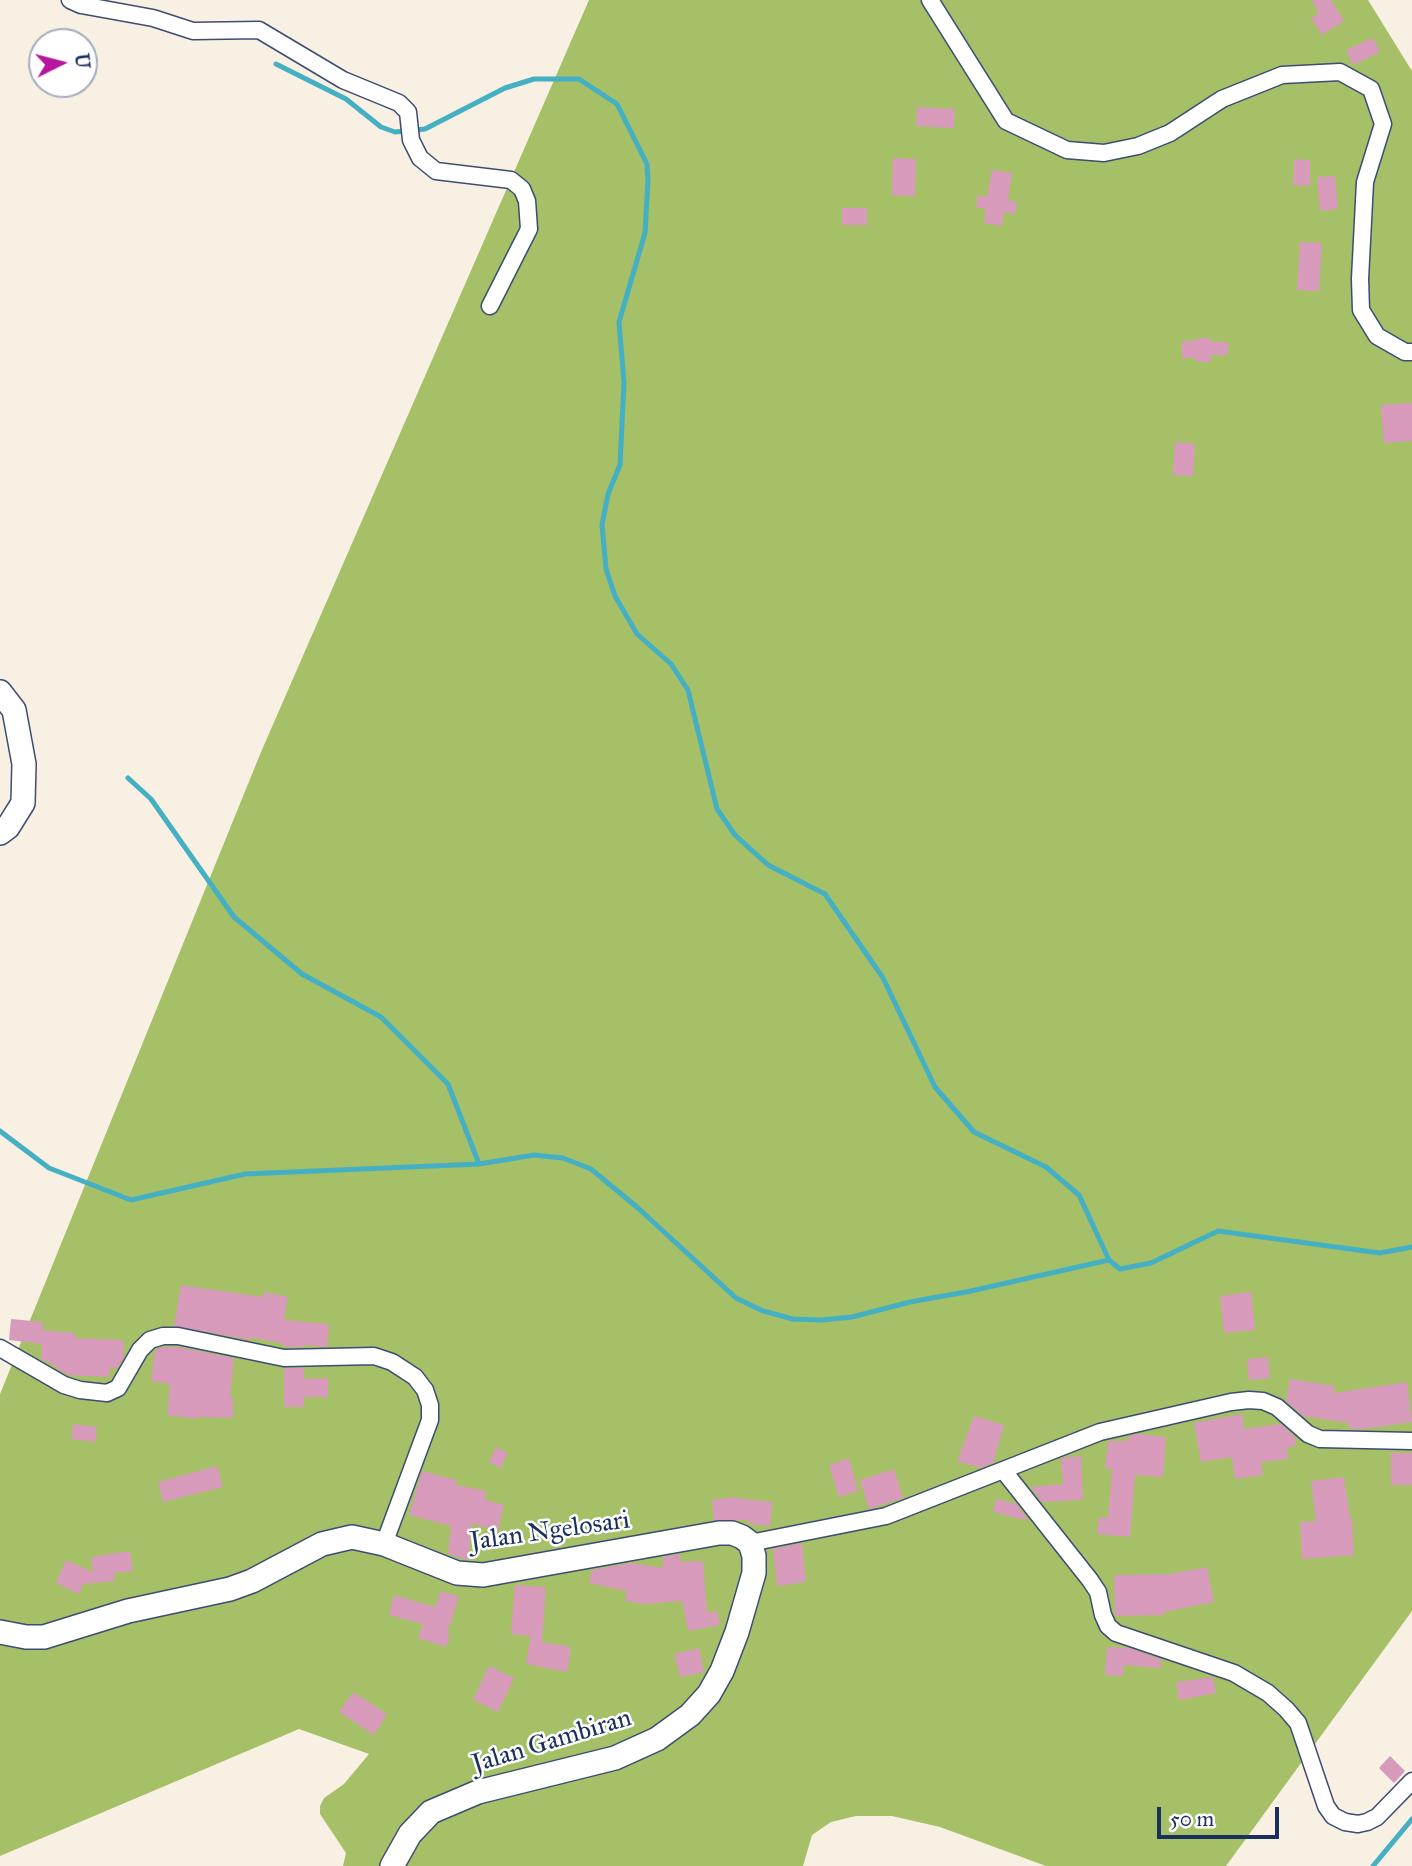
<!DOCTYPE html>
<html>
<head>
<meta charset="utf-8">
<style>
  body { margin:0 }
  #map { position:relative; width:1412px; height:1866px; overflow:hidden; background:#f8f1e3; font-family:"IM FELL Great Primer",serif }
  canvas { display:block }
  .north { position:absolute; left:28px; top:28px; width:70px; height:70px; box-sizing:border-box; background:#fff; border:2px solid #a4acbf; border-radius:50%; rotate:84deg; font-size:19px; font-weight:700; line-height:28px; text-align:center; color:#1b2f5e }
  .north::after { content:''; display:block; margin:auto; width:24px; height:32px; background:#b5179e; clip-path:polygon(50% 0,100% 100%,50% 72%,0 100%) }
  .scale { position:absolute; left:1157px; top:1807px; width:122px; height:32px; box-sizing:border-box; border:4px solid #1b2f5e; border-top:0; padding-left:9px; font-size:21px; line-height:24px; white-space:nowrap; color:#1b2f5e; -webkit-text-stroke:5px #fff; paint-order:stroke }
</style>
</head>
<body>
<div id="map">
<canvas width="1412" height="1866"></canvas>
<div class="north">U</div>
<div class="scale">50 m</div>
</div>
<script>
const context = document.querySelector('canvas').getContext('2d');
context.lineJoin = 'round';
function fill(path, color) { context.fillStyle = color; context.fill(path, 'evenodd'); }
const toPath = rows => new Path2D(rows.map(r => 'M' + r).join(''));
function trace(path, color, width, dash) { context.strokeStyle = color; context.lineWidth = width; context.lineCap = dash ? 'butt' : 'round'; context.setLineDash(dash || []); context.stroke(path); }
function drawText(font, color, halo, rows, align = 'center') {
  context.font = font + ' "IM FELL Great Primer",serif'; context.lineWidth = 5; context.setLineDash([]); context.textBaseline = 'middle'; context.strokeStyle = halo; context.fillStyle = color; for (const [text, x, y, turn = 0] of rows) {
    context.save(); context.translate(x, y); context.rotate((+turn || 0) * Math.PI / 180); context.textAlign = isNaN(turn) ? turn : align; if (halo) context.strokeText(text, 0, 0); context.fillText(text, 0, 0); context.restore();
  }
}
const green = toPath([
  [589,0,1368,0,1412,71,1412,1611,1226,1866,1046,1866,940,1827,892,1816,856,1816,831,1822,812,1835,803,1866,343,1866,346,1853,320,1814,320,1806,324,1798,344,1784,369,1754,299,1729,0,1856,0,1394,261,752]
]);
const stream = toPath([
  [276,64,346,99,381,127,395,132,425,129,505,88,534,79,579,79,617,104,647,164,648,180,645,233,619,322,624,382,620,465,608,494,602,525,606,569,615,596,637,634,671,664,688,690,717,809,735,835,768,865,825,894,883,978,935,1087,974,1132,1046,1167,1079,1195,1109,1260,1120,1269,1151,1263,1218,1231,1380,1253,1412,1247],
  [128,778,151,799,234,917,302,974,381,1017,448,1084,479,1164],
  [0,1131,49,1168,131,1200,245,1174,479,1164,534,1155,563,1158,591,1169,638,1208,736,1298,763,1311,793,1319,822,1320,852,1317,910,1302,971,1291,1109,1260],
  [1373,1866,1412,1819]
]);
const building = toPath([
  [1312,0,1331,0,1344,21,1322,35,1311,18,1319,13],
  [1373,38,1380,52,1353,65,1346,50],
  [917,107,955,109,954,128,916,126],
  [893,158,916,159,915,196,892,195],
  [1294,159,1310,160,1310,186,1293,185],
  [992,170,1012,173,1008,200,1017,202,1015,214,1004,212,1002,226,984,223,986,209,976,207,978,195,987,197],
  [1335,176,1338,209,1320,211,1317,177],
  [842,208,867,208,867,225,842,225],
  [1300,242,1322,243,1319,291,1297,290],
  [1196,338,1211,338,1211,342,1228,342,1228,355,1211,355,1211,362,1196,362,1196,358,1182,358,1182,341,1196,341],
  [1412,403,1412,441,1384,443,1381,405],
  [1175,442,1195,444,1193,476,1173,475],
  [181,1285,263,1297,264,1292,288,1297,284,1320,329,1324,327,1347,304,1345,304,1347,285,1347,283,1344,252,1337,251,1340,174,1326],
  [1251,1292,1255,1330,1224,1333,1220,1296],
  [11,1319,43,1322,42,1330,75,1333,74,1338,123,1340,124,1357,117,1368,109,1369,109,1377,68,1375,56,1368,56,1366,41,1359,42,1344,9,1340],
  [164,1347,177,1347,234,1358,230,1397,233,1397,233,1418,198,1417,197,1419,167,1415,170,1384,151,1381,155,1350],
  [1268,1357,1270,1378,1249,1380,1247,1359],
  [284,1368,304,1368,304,1379,328,1378,328,1397,304,1397,304,1407,284,1407],
  [1290,1379,1335,1386,1334,1393,1407,1382,1412,1422,1364,1429,1349,1429,1349,1423,1303,1416,1286,1401],
  [1242,1414,1244,1429,1281,1424,1295,1437,1296,1446,1287,1447,1288,1459,1261,1462,1263,1475,1235,1479,1232,1457,1201,1462,1194,1423],
  [974,1416,1004,1425,993,1463,980,1468,957,1461],
  [73,1424,97,1427,95,1442,71,1439],
  [1137,1434,1166,1437,1163,1477,1135,1475,1130,1537,1097,1534,1099,1517,1108,1518,1112,1469,1105,1468,1108,1441,1128,1441,1129,1436],
  [496,1447,508,1453,501,1468,489,1462],
  [1391,1453,1412,1453,1412,1485,1391,1485],
  [1081,1456,1083,1500,1042,1502,1031,1487,1063,1484,1061,1458],
  [849,1458,858,1491,839,1497,829,1465],
  [217,1466,223,1487,163,1502,158,1482],
  [894,1469,903,1498,869,1509,860,1480],
  [422,1471,457,1480,456,1485,486,1491,485,1500,504,1505,498,1530,472,1524,468,1560,448,1554,451,1526,409,1515],
  [1344,1477,1350,1518,1352,1518,1354,1555,1302,1559,1300,1522,1316,1521,1311,1481],
  [736,1497,737,1498,772,1502,770,1526,749,1524,749,1520,714,1520,712,1500],
  [996,1499,1017,1504,1028,1521,993,1512],
  [802,1543,806,1582,777,1586,773,1549],
  [130,1551,133,1571,114,1573,115,1581,83,1584,79,1594,56,1583,66,1560,93,1572,91,1557],
  [680,1554,681,1562,703,1561,707,1613,717,1611,720,1625,688,1631,682,1601,644,1604,625,1601,627,1591,589,1583,592,1570,631,1563,663,1568,663,1557],
  [1207,1567,1214,1602,1164,1612,1164,1615,1115,1616,1114,1575,1170,1574],
  [515,1585,546,1587,542,1642,571,1647,567,1672,526,1664,531,1636,511,1634],
  [441,1591,459,1597,447,1633,450,1634,446,1647,418,1638,423,1624,389,1615,394,1595,435,1607],
  [1107,1647,1129,1648,1161,1659,1161,1668,1124,1665,1123,1676,1105,1675],
  [699,1648,704,1672,680,1677,674,1654],
  [489,1666,514,1678,498,1712,473,1700],
  [1213,1677,1216,1693,1179,1700,1176,1682],
  [353,1692,387,1714,374,1735,339,1712],
  [1390,1756,1405,1771,1394,1783,1379,1768]
]);
const street = toPath([
  [70,0,81,5,153,18,193,31,259,30,343,80,399,103,408,112,411,140,420,158,436,171,511,180,522,189,527,201,529,229,490,306],
  [930,0,1006,121,1067,150,1104,153,1138,146,1170,133,1222,99,1282,75,1340,72,1371,89,1383,124,1365,182,1360,279,1361,310,1377,336,1405,352,1412,352],
  [0,1348,64,1385,80,1390,107,1393,118,1388,140,1350,150,1340,163,1336,178,1336,284,1358,374,1356,392,1362,415,1377,425,1390,430,1405,430,1420,384,1544],
  [1003,1470,1090,1580,1098,1592,1103,1615,1108,1626,1116,1633,1234,1673,1268,1693,1286,1709,1298,1723,1326,1806,1333,1816,1345,1822,1358,1824,1367,1822,1377,1817,1412,1781],
  [750,1543,886,1516,1100,1432,1231,1402,1249,1400,1263,1401,1277,1407,1308,1434,1320,1439,1412,1441]
]);
const secondary = toPath([
  [0,692,14,710,24,764,23,803,8,827,0,833],
  [0,1632,26,1637,44,1637,128,1611,230,1589,252,1581,322,1544,352,1537,384,1544,457,1573,483,1575,719,1533,732,1533,742,1537,750,1543,754,1556,754,1573,737,1632,722,1671,709,1694,690,1715,657,1739,615,1758,478,1792,431,1812,410,1834,392,1866]
]);
const streetNames = [
  ["Jalan Ngelosari",550,1532,-8],
  ["Jalan Gambiran",552,1742,-17]
];
fill(green, '#a5c066');
trace(stream, '#45afc4', 5);
fill(building, '#d79aba');
trace(street, '#3c4c72', 19);
trace(secondary, '#3c4c72', 26);
trace(street, '#fff', 16);
trace(secondary, '#fff', 23);
drawText('26px', '#1b2f5e', '#fff', streetNames);
</script>
</body>
</html>
